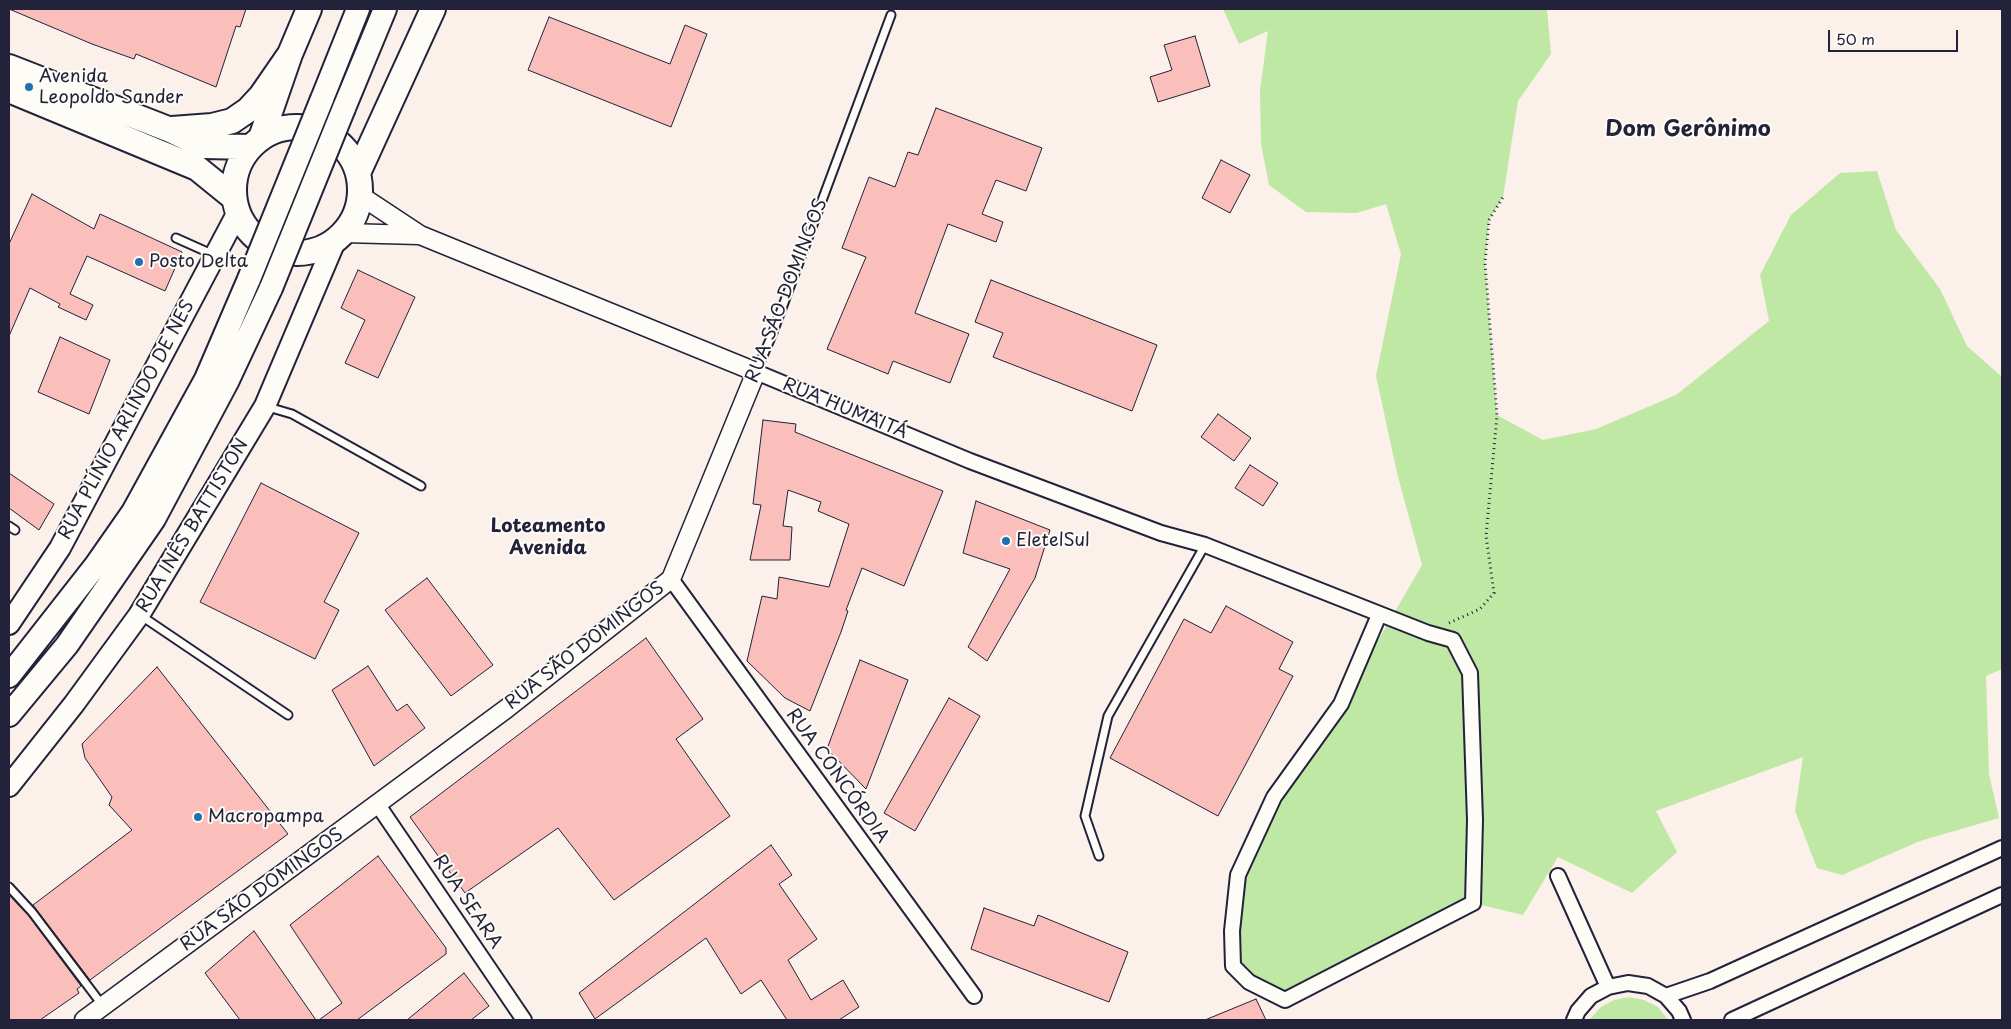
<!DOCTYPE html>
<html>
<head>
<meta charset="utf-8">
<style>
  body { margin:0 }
  #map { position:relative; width:2011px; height:1029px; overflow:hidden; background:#fcf0eb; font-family:"Playpen Sans",sans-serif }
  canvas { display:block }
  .frame { position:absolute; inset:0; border:10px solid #22223b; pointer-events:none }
  .scale { position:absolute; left:1828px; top:30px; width:130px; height:22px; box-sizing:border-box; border:2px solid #22223b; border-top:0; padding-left:6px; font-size:15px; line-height:18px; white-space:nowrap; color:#22223b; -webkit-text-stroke:4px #fdfcf7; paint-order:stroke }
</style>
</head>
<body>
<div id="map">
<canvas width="2011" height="1029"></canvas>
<div class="frame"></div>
<div class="scale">50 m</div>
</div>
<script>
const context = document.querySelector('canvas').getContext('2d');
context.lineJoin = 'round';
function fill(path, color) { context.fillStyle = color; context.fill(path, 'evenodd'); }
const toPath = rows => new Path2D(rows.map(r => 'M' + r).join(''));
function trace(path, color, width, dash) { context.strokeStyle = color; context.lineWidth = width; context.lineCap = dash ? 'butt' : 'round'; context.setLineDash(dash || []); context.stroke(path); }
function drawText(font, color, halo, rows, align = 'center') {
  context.font = font + ' "Playpen Sans",sans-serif'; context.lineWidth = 4; context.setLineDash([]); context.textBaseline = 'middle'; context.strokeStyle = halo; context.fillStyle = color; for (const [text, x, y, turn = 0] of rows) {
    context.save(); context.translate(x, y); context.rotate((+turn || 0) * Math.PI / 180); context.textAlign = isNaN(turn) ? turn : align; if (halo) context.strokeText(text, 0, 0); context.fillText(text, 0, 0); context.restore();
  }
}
const green = toPath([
  [1223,9,1547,9,1551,54,1518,101,1503,197,1489,220,1485,263,1497,415,1543,440,1596,429,1676,395,1769,321,1760,275,1791,215,1840,173,1877,171,1896,230,1940,289,1967,346,2002,377,2002,669,1986,676,1989,774,1999,818,1920,841,1842,875,1817,868,1795,811,1803,757,1656,811,1677,852,1632,893,1558,857,1523,915,1473,903,1285,1000,1233,966,1238,875,1274,797,1341,704,1422,565,1398,477,1376,376,1401,254,1386,204,1357,213,1306,212,1269,185,1261,144,1260,90,1268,31,1239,44],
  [1629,997,1644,1000,1658,1007,1668,1020,1589,1020,1601,1007,1614,1000]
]);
const building = toPath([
  [9,9,246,9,240,27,236,26,216,87,136,54,134,59,92,44,9,9],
  [549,17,670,64,685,25,707,34,671,127,528,70,549,17],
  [1195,36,1210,86,1158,102,1150,77,1172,70,1164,45,1195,36],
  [936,108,1042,148,1026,191,996,180,982,214,1003,222,996,242,948,224,915,313,969,334,950,383,893,361,888,374,827,349,866,257,842,248,869,177,895,187,908,152,918,155,936,108],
  [1221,160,1250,175,1230,213,1202,198,1221,160],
  [32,194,94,229,100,214,182,252,165,291,87,256,70,294,93,305,86,320,58,307,60,304,30,288,9,336,9,244,32,194],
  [358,270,415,297,378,378,345,363,365,320,341,308,358,270],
  [991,280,1157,345,1132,411,993,357,1003,333,975,322,991,280],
  [60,337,110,360,89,414,38,392,60,337],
  [1218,414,1251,438,1234,461,1201,437,1218,414],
  [763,420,796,424,795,432,943,491,904,586,862,568,846,610,848,611,841,632,810,711,785,698,747,661,762,596,777,599,779,577,829,587,849,524,818,511,821,502,788,490,783,526,792,527,790,560,750,560,761,505,753,504,763,420],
  [1250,465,1278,483,1263,506,1235,488,1250,465],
  [9,473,54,504,39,530,9,508,9,473],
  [261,483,359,533,324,602,339,610,315,659,200,602,261,483],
  [976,501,1050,530,1035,578,987,661,968,647,1010,569,963,553,976,501],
  [427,578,493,665,451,696,385,610,427,578],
  [1226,606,1293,642,1279,669,1293,676,1218,816,1110,758,1184,619,1211,633,1226,606],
  [646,638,703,719,676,739,730,816,614,900,558,828,465,893,410,817,646,638],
  [860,660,908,680,866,789,827,749,860,660],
  [368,666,397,711,407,704,425,728,374,766,332,690,368,666],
  [157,667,288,834,90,980,33,905,132,830,109,805,112,797,85,758,82,744,157,667],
  [949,698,980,716,915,831,884,813,949,698],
  [771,845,792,875,779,884,817,939,788,960,811,1000,843,980,859,1007,839,1020,787,1020,761,980,741,994,706,938,595,1019,579,993,771,845],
  [378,856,446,948,446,954,357,1020,319,1020,342,1003,290,925,378,856],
  [9,895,28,915,81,986,77,989,79,993,40,1020,9,1020,9,895],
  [984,908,1034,926,1038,915,1128,952,1109,1002,971,949,984,908],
  [254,931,316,1020,240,1020,205,973,254,931],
  [464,973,489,1006,471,1020,407,1020,464,973],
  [1256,999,1266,1020,1205,1020,1256,999]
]);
const path = toPath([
  [1449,623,1480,609,1494,593,1486,536,1497,415,1485,263,1489,220,1503,197]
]);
const service = toPath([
  [176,238,214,255],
  [756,372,772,335,891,15],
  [268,407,292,414,421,486],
  [9,526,15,530],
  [140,615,288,715],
  [1099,856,1085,816,1108,716,1205,545],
  [9,887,32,912,103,1006]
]);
const minor = toPath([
  [756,372,970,461,1161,533,1205,545,1428,633,1453,640,1470,673,1475,820,1473,903,1285,1000,1249,982,1233,966,1232,931,1238,875,1274,797,1341,704,1379,615],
  [671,579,974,996],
  [378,805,524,1020],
  [1558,876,1608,987],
  [1666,996,1710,981,2002,848],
  [1574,1020,1578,1011,1591,996,1608,987,1628,983,1648,986,1666,996,1679,1011,1683,1020],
  [1732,1020,2002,895]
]);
const tertiary = toPath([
  [344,233,419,235],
  [84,1020,506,709,671,579,756,372,420,235,361,196]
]);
const secondary = toPath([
  [9,624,60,548,238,212],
  [9,786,74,704,139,615,265,406,335,241]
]);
const primary = toPath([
  [322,99,358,9],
  [344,108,385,9],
  [9,676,96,565,133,512,206,379,249,279],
  [9,715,67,645,154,519,227,382,271,288]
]);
const trunk = toPath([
  [9,67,168,129,204,146,251,147],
  [9,90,197,168,234,198],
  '234 190a63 63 0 1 1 126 0a63 63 0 1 1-126 0Z',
  [172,129,212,126,232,121,248,110,261,96,290,54],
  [261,138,290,54,309,9],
  [358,173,433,9]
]);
const primaryBridge = toPath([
  [249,279,322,99],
  [271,288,344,108]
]);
const markers = [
  [29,87,5,"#1f6fb2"],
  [139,262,5,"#1f6fb2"],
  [1006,541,5,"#1f6fb2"],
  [198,817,5,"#1f6fb2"]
];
const poiNames = [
  ["Avenida",39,77],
  ["Leopoldo Sander",39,98],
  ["Posto Delta",149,262],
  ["EletelSul",1016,541],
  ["Macropampa",208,817]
];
const streetNames = [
  ["RUA SÃO DOMINGOS",787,291,-69],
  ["RUA HUMAITÁ",845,409,22],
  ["RUA PLÍNIO ARLINDO DE NES",127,420,-62],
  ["RUA INÊS BATTISTON",193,526,-59],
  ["RUA SÃO DOMINGOS",585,646,-38],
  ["RUA CONCÓRDIA",837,776,54],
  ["RUA SÃO DOMINGOS",262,890,-36],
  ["RUA SEARA",467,902,56]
];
const neighbourhoodNames = [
  ["Loteamento",548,527],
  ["Avenida",548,549]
];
const districtNames = [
  ["Dom Gerônimo",1688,130]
];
fill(green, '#bfe8a4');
fill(building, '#fabebb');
trace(building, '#22223b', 1);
trace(service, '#22223b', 11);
trace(minor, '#22223b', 18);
trace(tertiary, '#22223b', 21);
trace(secondary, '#22223b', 24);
trace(primary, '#22223b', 26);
trace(trunk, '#22223b', 28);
trace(path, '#22223b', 3, [1, 4]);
trace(service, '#fdfcf7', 7);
trace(minor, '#fdfcf7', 14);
trace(tertiary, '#fdfcf7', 18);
trace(secondary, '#fdfcf7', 20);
trace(primary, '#fdfcf7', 22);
trace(trunk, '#fdfcf7', 24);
trace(primaryBridge, '#22223b', 26, []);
trace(primaryBridge, '#fdfcf7', 22);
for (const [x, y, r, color] of markers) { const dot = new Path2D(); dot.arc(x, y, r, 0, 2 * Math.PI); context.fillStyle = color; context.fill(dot); trace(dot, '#fdfcf7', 2); }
drawText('18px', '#22223b', '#fdfcf7', poiNames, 'left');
drawText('18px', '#22223b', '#fdfcf7', streetNames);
drawText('bold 19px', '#22223b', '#fdfcf7', neighbourhoodNames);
drawText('bold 22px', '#22223b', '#fdfcf7', districtNames);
</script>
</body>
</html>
